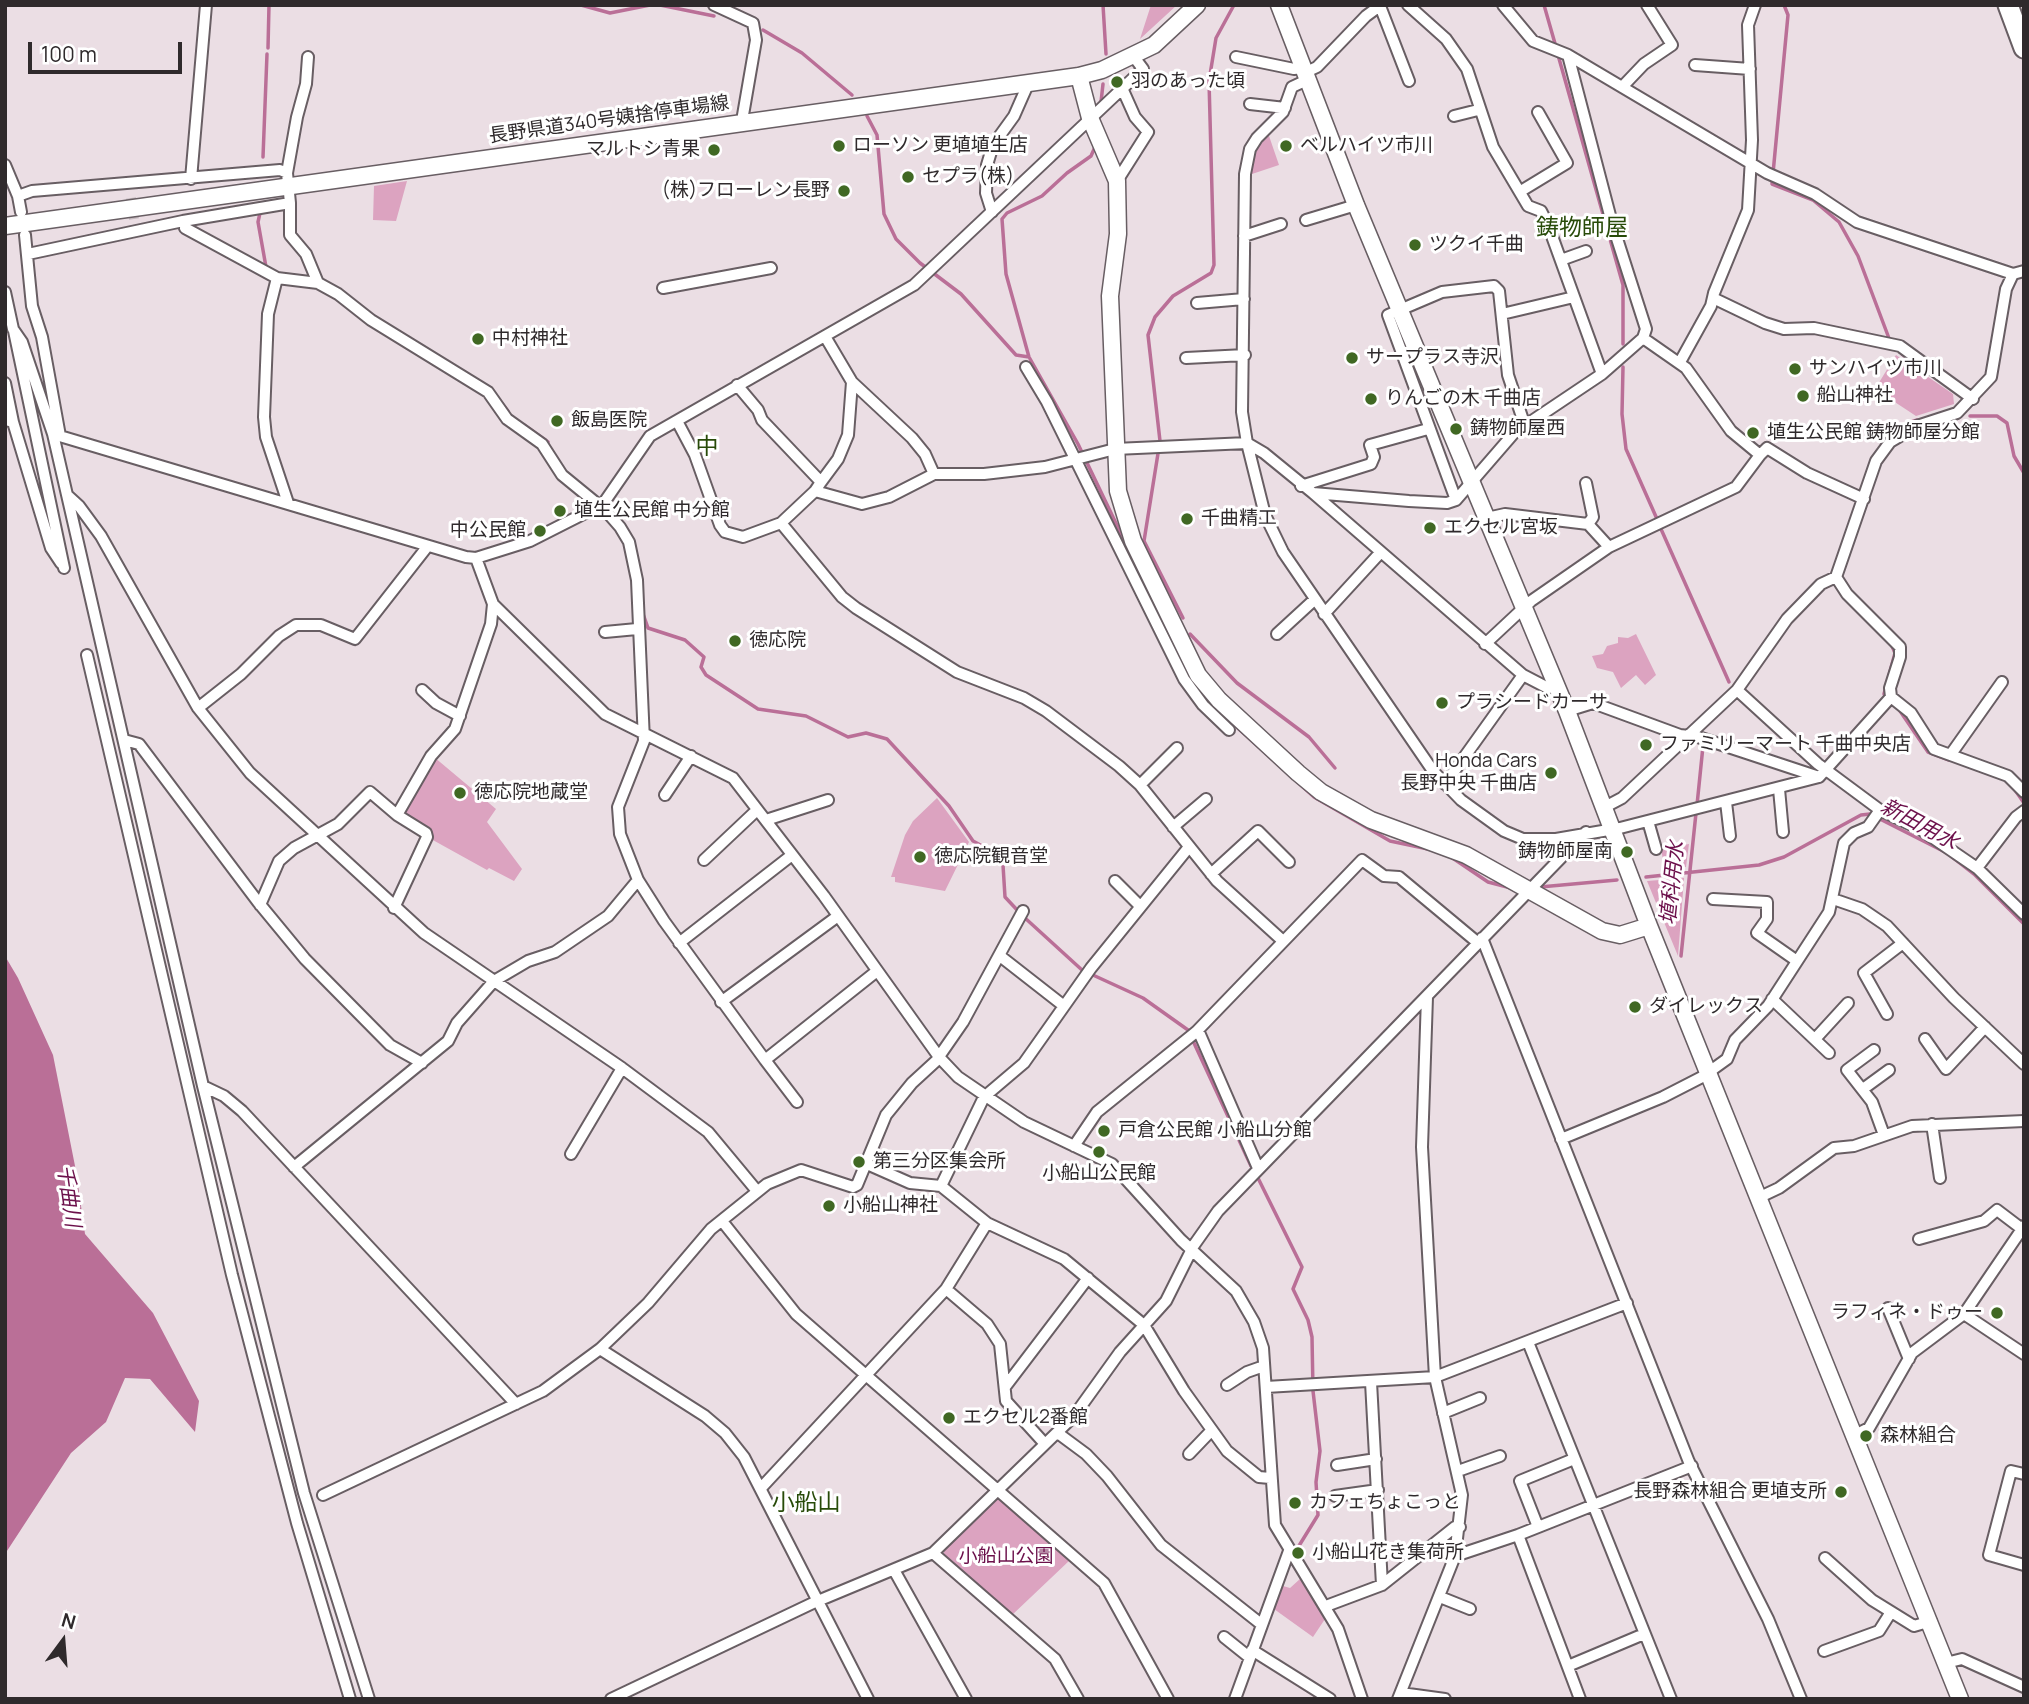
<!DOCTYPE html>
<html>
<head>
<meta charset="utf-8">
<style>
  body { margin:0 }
  #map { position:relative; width:2029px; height:1704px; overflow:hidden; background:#ebdee4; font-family:Manrope,sans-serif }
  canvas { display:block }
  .frame { position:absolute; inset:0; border:7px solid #2f2a2c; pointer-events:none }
  .north { position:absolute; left:28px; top:1606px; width:70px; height:70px; -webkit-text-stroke:5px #fff; paint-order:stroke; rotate:16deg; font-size:19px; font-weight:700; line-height:28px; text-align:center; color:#2f2a2c }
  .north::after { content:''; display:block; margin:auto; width:24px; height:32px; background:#2f2a2c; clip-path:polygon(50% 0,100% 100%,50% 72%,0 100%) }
  .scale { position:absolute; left:28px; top:42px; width:154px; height:32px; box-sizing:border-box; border:4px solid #2f2a2c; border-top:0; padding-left:9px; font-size:21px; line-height:24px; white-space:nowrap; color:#2f2a2c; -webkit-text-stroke:5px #fff; paint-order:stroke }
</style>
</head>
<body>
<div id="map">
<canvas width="2029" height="1704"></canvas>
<div class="frame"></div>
<div class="north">N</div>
<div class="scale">100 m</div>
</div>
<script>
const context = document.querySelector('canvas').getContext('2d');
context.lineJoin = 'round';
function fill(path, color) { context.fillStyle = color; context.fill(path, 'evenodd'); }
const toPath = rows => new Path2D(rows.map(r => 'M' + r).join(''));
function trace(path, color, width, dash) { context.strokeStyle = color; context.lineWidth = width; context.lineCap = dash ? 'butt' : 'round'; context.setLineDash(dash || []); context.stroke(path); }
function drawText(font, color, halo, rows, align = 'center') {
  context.font = font + ' Manrope,"Noto Sans JP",sans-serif'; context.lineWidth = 6; context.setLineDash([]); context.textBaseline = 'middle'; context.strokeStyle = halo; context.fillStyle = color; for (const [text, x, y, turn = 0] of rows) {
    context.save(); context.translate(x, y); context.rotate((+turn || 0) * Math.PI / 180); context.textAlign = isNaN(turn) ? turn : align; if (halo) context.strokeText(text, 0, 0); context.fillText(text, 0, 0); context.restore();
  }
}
const green = toPath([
  [1151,5,1177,5,1140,39],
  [1268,133,1279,165,1249,175,1254,152],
  [407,181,396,221,373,220,374,186],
  [1896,355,1953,394,1954,404,1916,416,1875,389],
  [1636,634,1656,675,1645,685,1636,675,1621,688,1613,672,1597,668,1592,656,1603,654,1607,646,1618,643,1618,637,1628,638],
  [434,757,496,809,487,822,522,869,514,881,489,868,487,870,431,839,405,816,404,812],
  [937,798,969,842,945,891,895,882,895,877,891,877,905,835,913,821],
  [1689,844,1686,867,1665,870,1661,849],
  [1684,878,1684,879,1678,956,1647,881],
  [995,1499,1000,1499,1070,1560,1011,1616,944,1555,944,1549],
  [1300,1579,1325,1619,1313,1637,1274,1609,1283,1586,1290,1588]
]);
const water = toPath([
  [5,956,18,978,53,1055,76,1171,85,1234,153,1313,199,1401,195,1432,150,1379,125,1378,106,1422,71,1453,5,1554]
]);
const stream = toPath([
  [581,5,610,13,650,5],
  [660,5,714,16],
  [1103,5,1106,54],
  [1544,5,1556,47],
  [1784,5,1788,15,1772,184,1813,200,1839,222,1858,256,1890,341],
  [763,30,802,53,852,95],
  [268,48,269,5],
  [1558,55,1623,285,1623,344],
  [1101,102,1103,84],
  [867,116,877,135,884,214,896,239,920,263,961,294,1016,355,1029,357],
  [1095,147,1091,156,1067,173,1042,196,1007,213,1002,219,1006,274,1029,357,1078,444,1191,680,1208,701,1314,797,1390,841,1428,849],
  [263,157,267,54],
  [260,213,258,222,266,267],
  [1902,354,1927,372],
  [1623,367,1622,414,1626,449,1657,519],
  [489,387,508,411],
  [1970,416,1997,416,2007,423,2014,456,2024,473],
  [1906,424,1917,420],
  [524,425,548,442],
  [1661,529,1729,682],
  [642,611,648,628,685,640,704,657,701,667,706,675,758,709,806,716,848,737,866,733,887,739,949,806,973,841,997,854,1003,865,1005,897,1019,912],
  [1183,618,1144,541,1160,441,1148,335,1155,317,1173,296,1211,273,1214,265,1209,81,1216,38,1234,5],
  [1190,634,1237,683,1309,737,1335,768],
  [1888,698,1884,694,1895,653,1892,646],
  [1900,711,1928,752,1949,760],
  [2015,790,2024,803],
  [1697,805,1703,746],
  [1951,856,1974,874,2024,924],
  [1451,857,1488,882,1511,888],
  [1646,877,1759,865,1784,857,1861,815,1870,814,1945,852],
  [1540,887,1617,880],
  [1025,918,1082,970,1143,998,1188,1030,1251,1166],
  [1681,956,1696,813],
  [1257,1176,1302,1267,1293,1289,1308,1320,1312,1337,1313,1391,1320,1451,1316,1482,1318,1515,1297,1549]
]);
const streetTunnel = toPath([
  [131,198,134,219]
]);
const street = toPath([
  [714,5,753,23,756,40,743,115,744,122],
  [1408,5,1446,39,1467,69,1493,147,1528,206,1541,211,1548,225,1602,374],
  [1503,5,1533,41,1568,55,1767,173,1815,194,1857,222,2013,274,2024,271],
  [1380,6,1409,81],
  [1236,57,1294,69,1302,68],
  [1695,65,1750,69],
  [1304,73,1317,67,1366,16,1381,5],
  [1307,80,1292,87,1283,112,1257,138,1250,149,1245,174,1242,412,1247,443,1265,515,1283,552,1433,771,1461,800,1504,831,1523,839,1556,839,1620,828,1819,777,1891,697],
  [1623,86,1644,64,1672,45,1647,5],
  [1250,104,1285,108],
  [1454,116,1478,110],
  [5,165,18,196,21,212],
  [287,173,297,117,306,84,308,57],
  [191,179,206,5],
  [1117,181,1148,132,1135,117,1122,88],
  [1521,191,1567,163,1538,112],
  [18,196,32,191,280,170,287,173,290,203,183,221,28,254],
  [290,203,290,235,306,254,318,283],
  [992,212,986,193,987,165,993,145,1014,116,1029,82],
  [1306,220,1356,205],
  [185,228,277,278,318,283,338,294,371,320,488,392,507,419,542,444,562,475,606,511,620,527,629,542,637,580,644,741,618,807,620,834,638,880,664,921,765,1060,877,971],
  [25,235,32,306,42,337,60,436],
  [1244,236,1281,224],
  [1561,260,1586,251],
  [277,278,268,314,264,417,266,437,288,503],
  [663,288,771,268],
  [5,292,13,329,22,342,53,434,203,1086,304,1493,369,1699],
  [1713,298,1765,323,1784,329,1814,328,1900,346,1973,399],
  [1197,303,1244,299],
  [1502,314,1574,297],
  [14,331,64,568],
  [826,338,852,382,912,438,925,454,934,474],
  [1643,338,1686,368,1731,431,1760,455,1767,448,1807,473,1864,499],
  [1186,358,1245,355],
  [1680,362,1711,306,1714,293,1748,210,1752,140,1748,25,1755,5],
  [1026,367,1047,402,1184,679,1203,705,1229,730],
  [5,383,13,422],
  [737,385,758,410,762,420,821,482,815,491],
  [5,420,13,422,51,548,61,563],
  [677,421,695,455,720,525,725,532,743,537,781,523,815,491,862,504,889,497,934,474,984,474,1045,467,1115,449,1247,443,1264,453,1313,493,1523,675,1548,688,1557,686],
  [53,434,466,557,476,558,530,541,603,504,650,436,914,285,1143,69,1134,57],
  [821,482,838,459,848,435,852,382],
  [1586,483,1593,517,1588,524],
  [1301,486,1371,464,1374,457,1370,445,1428,429],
  [1313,493,1409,501,1447,503,1456,500,1514,433,1602,374,1643,338,1646,329,1612,223,1568,55],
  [67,495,79,506,101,536,198,708,250,773,424,933,622,1068,571,1154],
  [1456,500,1388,315,1442,292,1494,286,1499,291,1508,375,1525,426],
  [1487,518,1505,514,1588,524,1609,547,1736,487,1760,455],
  [781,523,842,597,856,608,957,672,1024,698,1046,711,1119,766,1140,785,1217,881,1283,941],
  [476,558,493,604,605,714,733,778,824,896,939,1057,958,1077,1024,1122,1112,1164,1181,1240,1236,1291,1254,1322,1263,1348,1275,1525,1338,1629,1362,1699],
  [1836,577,1847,594,1900,647,1900,657,1890,688,1891,697,1911,713,1934,749,2008,776,2024,792],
  [1324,614,1380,553],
  [605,632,637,629],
  [1277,634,1314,600],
  [1485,644,1531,601,1609,547],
  [87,655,232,1275,297,1523,350,1699],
  [422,690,436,703,460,716],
  [198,708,241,674,279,636,296,625,321,625,355,639,427,547],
  [1567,711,1593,703,1680,735,1698,737,1819,777],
  [124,740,139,744,258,902,305,959,390,1045,422,1063],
  [1951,754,2002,682],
  [1445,784,1523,675],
  [1140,785,1177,748],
  [1779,789,1783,832],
  [665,795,691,756],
  [1726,802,1730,836],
  [1603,808,1622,798,1737,690,1787,619,1821,584,1836,577,1876,461,1890,442,1917,426,1957,413,1991,377,2006,289,2013,274],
  [1880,810,1920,829,1977,868,2016,817,2024,811],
  [766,820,828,800],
  [1648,821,1656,849],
  [1173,827,1206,799],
  [704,860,757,810],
  [1977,868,2024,914],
  [1211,874,1258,831,1289,862],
  [1115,881,1140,906],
  [1713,899,1767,902,1767,919,1757,933,1797,961],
  [1833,899,1862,909,1887,926,1954,998,2024,1064],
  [260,905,279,861,294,848,338,824,370,792,397,815],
  [394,908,427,837,426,833,397,815,431,756,455,729,491,624,493,604],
  [1482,938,1689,1462,1768,1619,1801,1699],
  [679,943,792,855],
  [1000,956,1064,1006],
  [1772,999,1829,1053],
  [721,1002,838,916],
  [1887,1014,1864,973,1903,943],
  [1198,1030,1258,1168],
  [1815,1039,1848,1003],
  [1925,1039,1946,1069,1985,1027],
  [1874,1050,1847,1070,1872,1102,1884,1135],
  [765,1060,797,1102],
  [622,1068,708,1132,757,1191],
  [203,1086,224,1096,242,1111,516,1404],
  [1863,1089,1889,1070],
  [1932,1124,1940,1178],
  [1561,1139,1663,1097,1702,1077,1727,1059,1735,1040,1768,1006,1829,912,1844,843,1854,833,1868,827,1880,810,1818,764,1737,690],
  [1074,1146,1097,1112,1196,1032,1362,860,1384,876,1399,877,1477,942],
  [867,1164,910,1183,941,1186,987,1223,1064,1259,1144,1325,1184,1391,1227,1451,1259,1477,1270,1478],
  [294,1167,448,1041,457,1023,494,981,528,961,555,952,608,916,638,880],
  [941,1186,984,1097,1024,1063,1091,968,1189,847],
  [1760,1197,1779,1188,1834,1148,1854,1146,1912,1126,2024,1121],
  [722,1221,796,1314,1104,1583,1168,1699],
  [1919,1239,1984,1221,1997,1210,2022,1229],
  [946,1289,987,1324,1000,1344,1006,1401,1045,1444],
  [1888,1308,1909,1359],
  [1964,1314,2024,1354],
  [1528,1342,1671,1699],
  [600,1349,705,1416,725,1433,744,1457,868,1699],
  [1371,1382,1382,1585],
  [1227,1385,1247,1372,1264,1366],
  [1005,1387,1088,1278],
  [1266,1387,1435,1377,1627,1303],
  [1443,1413,1480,1398],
  [1059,1434,1086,1454,1107,1476,1161,1545,1261,1624],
  [1855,1435,1869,1428,1912,1353,1964,1314,2024,1226],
  [1189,1454,1212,1430],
  [1337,1465,1376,1459],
  [1458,1471,1500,1456],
  [2024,1474,2011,1471,1989,1555,2024,1565],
  [761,1488,946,1289,987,1223],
  [323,1495,543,1391,600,1349,648,1303,711,1229,767,1184,801,1170,853,1187,857,1185,886,1115,912,1083,936,1061,963,1022,1023,911],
  [1335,1496,1378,1490],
  [1538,1527,1520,1481,1574,1459],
  [1518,1535,1580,1699],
  [933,1553,1055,1659,1078,1699],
  [1455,1556,1518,1535,1692,1466],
  [1825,1558,1872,1600,1914,1626,1931,1621],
  [894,1570,966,1699],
  [1440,1597,1470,1609],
  [1326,1606,1382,1585,1455,1527,1460,1527],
  [1224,1637,1249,1657],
  [1252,1650,1330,1699],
  [1824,1651,1879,1631,1891,1612],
  [1946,1663,1962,1659,2024,1687],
  [1568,1666,1644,1634],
  [1401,1693,1445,1699],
  [611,1699,813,1603,933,1553,1074,1416,1120,1352,1166,1301,1194,1245,1218,1211,1586,832],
  [1235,1699,1289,1551],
  [1398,1699,1455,1556,1462,1495,1435,1377,1422,1147,1427,997]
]);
const secondary = toPath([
  [1279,5,1356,205,1567,711,1649,926,1960,1699],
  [1079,76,1090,118,1117,181,1118,234,1110,296,1118,491,1133,541,1198,675,1219,700,1298,773,1321,792,1371,820,1466,855,1602,931,1620,935,1649,926],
  [5,226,1079,76,1102,70,1154,45,1197,5]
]);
const highway = toPath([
  [2008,5,2024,48]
]);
const markers = [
  [1117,82,7,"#406823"],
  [839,146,7,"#406823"],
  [1286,146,7,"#406823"],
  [714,150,7,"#406823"],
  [908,177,7,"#406823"],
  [844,191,7,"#406823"],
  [1415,245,7,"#406823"],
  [478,339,7,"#406823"],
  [1352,358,7,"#406823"],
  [1795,369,7,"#406823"],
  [1803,396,7,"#406823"],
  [1371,399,7,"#406823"],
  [557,421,7,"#406823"],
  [1456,429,7,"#406823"],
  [1753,433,7,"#406823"],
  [560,511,7,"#406823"],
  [1187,519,7,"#406823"],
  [1430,528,7,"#406823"],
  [540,531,7,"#406823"],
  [735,641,7,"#406823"],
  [1442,703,7,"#406823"],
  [1646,745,7,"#406823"],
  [1551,773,7,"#406823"],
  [460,793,7,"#406823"],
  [1627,852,7,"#406823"],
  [920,857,7,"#406823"],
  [1635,1007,7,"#406823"],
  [1104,1131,7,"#406823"],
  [1099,1152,7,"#406823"],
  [859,1162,7,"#406823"],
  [829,1206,7,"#406823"],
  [1997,1313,7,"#406823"],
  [949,1418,7,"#406823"],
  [1866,1436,7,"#406823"],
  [1841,1492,7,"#406823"],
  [1295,1503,7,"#406823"],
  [1298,1553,7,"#406823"]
];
const poiNames = [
  ["羽のあった頃",1131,82],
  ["ローソン 更埴埴生店",853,146],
  ["ベルハイツ市川",1300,146],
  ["マルトシ青果",700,150,"right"],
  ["セプラ(株)",922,177],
  ["(株)フローレン長野",830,191,"right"],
  ["ツクイ千曲",1429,245],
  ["中村神社",492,339],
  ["サープラス寺沢",1366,358],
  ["サンハイツ市川",1809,369],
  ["船山神社",1817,396],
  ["りんごの木 千曲店",1385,399],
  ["飯島医院",571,421],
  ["鋳物師屋西",1470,429],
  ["埴生公民館 鋳物師屋分館",1767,433],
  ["埴生公民館 中分館",574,511],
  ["千曲精工",1201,519],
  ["エクセル宮坂",1444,528],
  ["中公民館",526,531,"right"],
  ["徳応院",749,641],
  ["プラシードカーサ",1456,703],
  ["ファミリーマート 千曲中央店",1660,745],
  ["Honda Cars",1537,762,"right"],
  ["長野中央 千曲店",1537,784,"right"],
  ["徳応院地蔵堂",474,793],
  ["鋳物師屋南",1613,852,"right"],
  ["徳応院観音堂",934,857],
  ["ダイレックス",1649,1007],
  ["戸倉公民館 小船山分館",1118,1131],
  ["第三分区集会所",873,1162],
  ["小船山公民館",1099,1174,"center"],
  ["小船山神社",843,1206],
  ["ラフィネ・ドゥー",1983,1313,"right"],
  ["エクセル2番館",963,1418],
  ["森林組合",1880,1436],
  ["長野森林組合 更埴支所",1827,1492,"right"],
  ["カフェちょこっと",1309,1503],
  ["小船山花き集荷所",1312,1553]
];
const streetNames = [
  ["長野県道340号姨捨停車場線",609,120,-8]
];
const parkNames = [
  ["小船山公園",1006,1557]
];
const waterNames = [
  ["新田用水",1919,825,28],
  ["埴科用水",1673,883,-84],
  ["千曲川",68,1196,82]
];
const quarterNames = [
  ["鋳物師屋",1582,229],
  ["中",707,448],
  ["小船山",806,1504]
];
fill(green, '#dca3c0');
fill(water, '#ba6f97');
trace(stream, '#ba6f97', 3.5);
trace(streetTunnel, '#c5babf', 10, [10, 5]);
trace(street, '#685e63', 14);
trace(secondary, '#685e63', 19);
trace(highway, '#685e63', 23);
trace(street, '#fff', 10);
trace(secondary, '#fff', 16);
trace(highway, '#fff', 19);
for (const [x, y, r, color] of markers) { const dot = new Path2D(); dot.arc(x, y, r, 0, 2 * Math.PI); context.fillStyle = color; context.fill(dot); trace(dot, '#fff', 2.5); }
drawText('19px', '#2f2a2c', '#fff', poiNames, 'left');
drawText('19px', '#2f2a2c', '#fff', streetNames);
drawText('19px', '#6b0f4a', '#fff', parkNames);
drawText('italic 21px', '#6c104b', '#fff', waterNames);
drawText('23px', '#284b09', '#fff', quarterNames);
</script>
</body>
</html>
